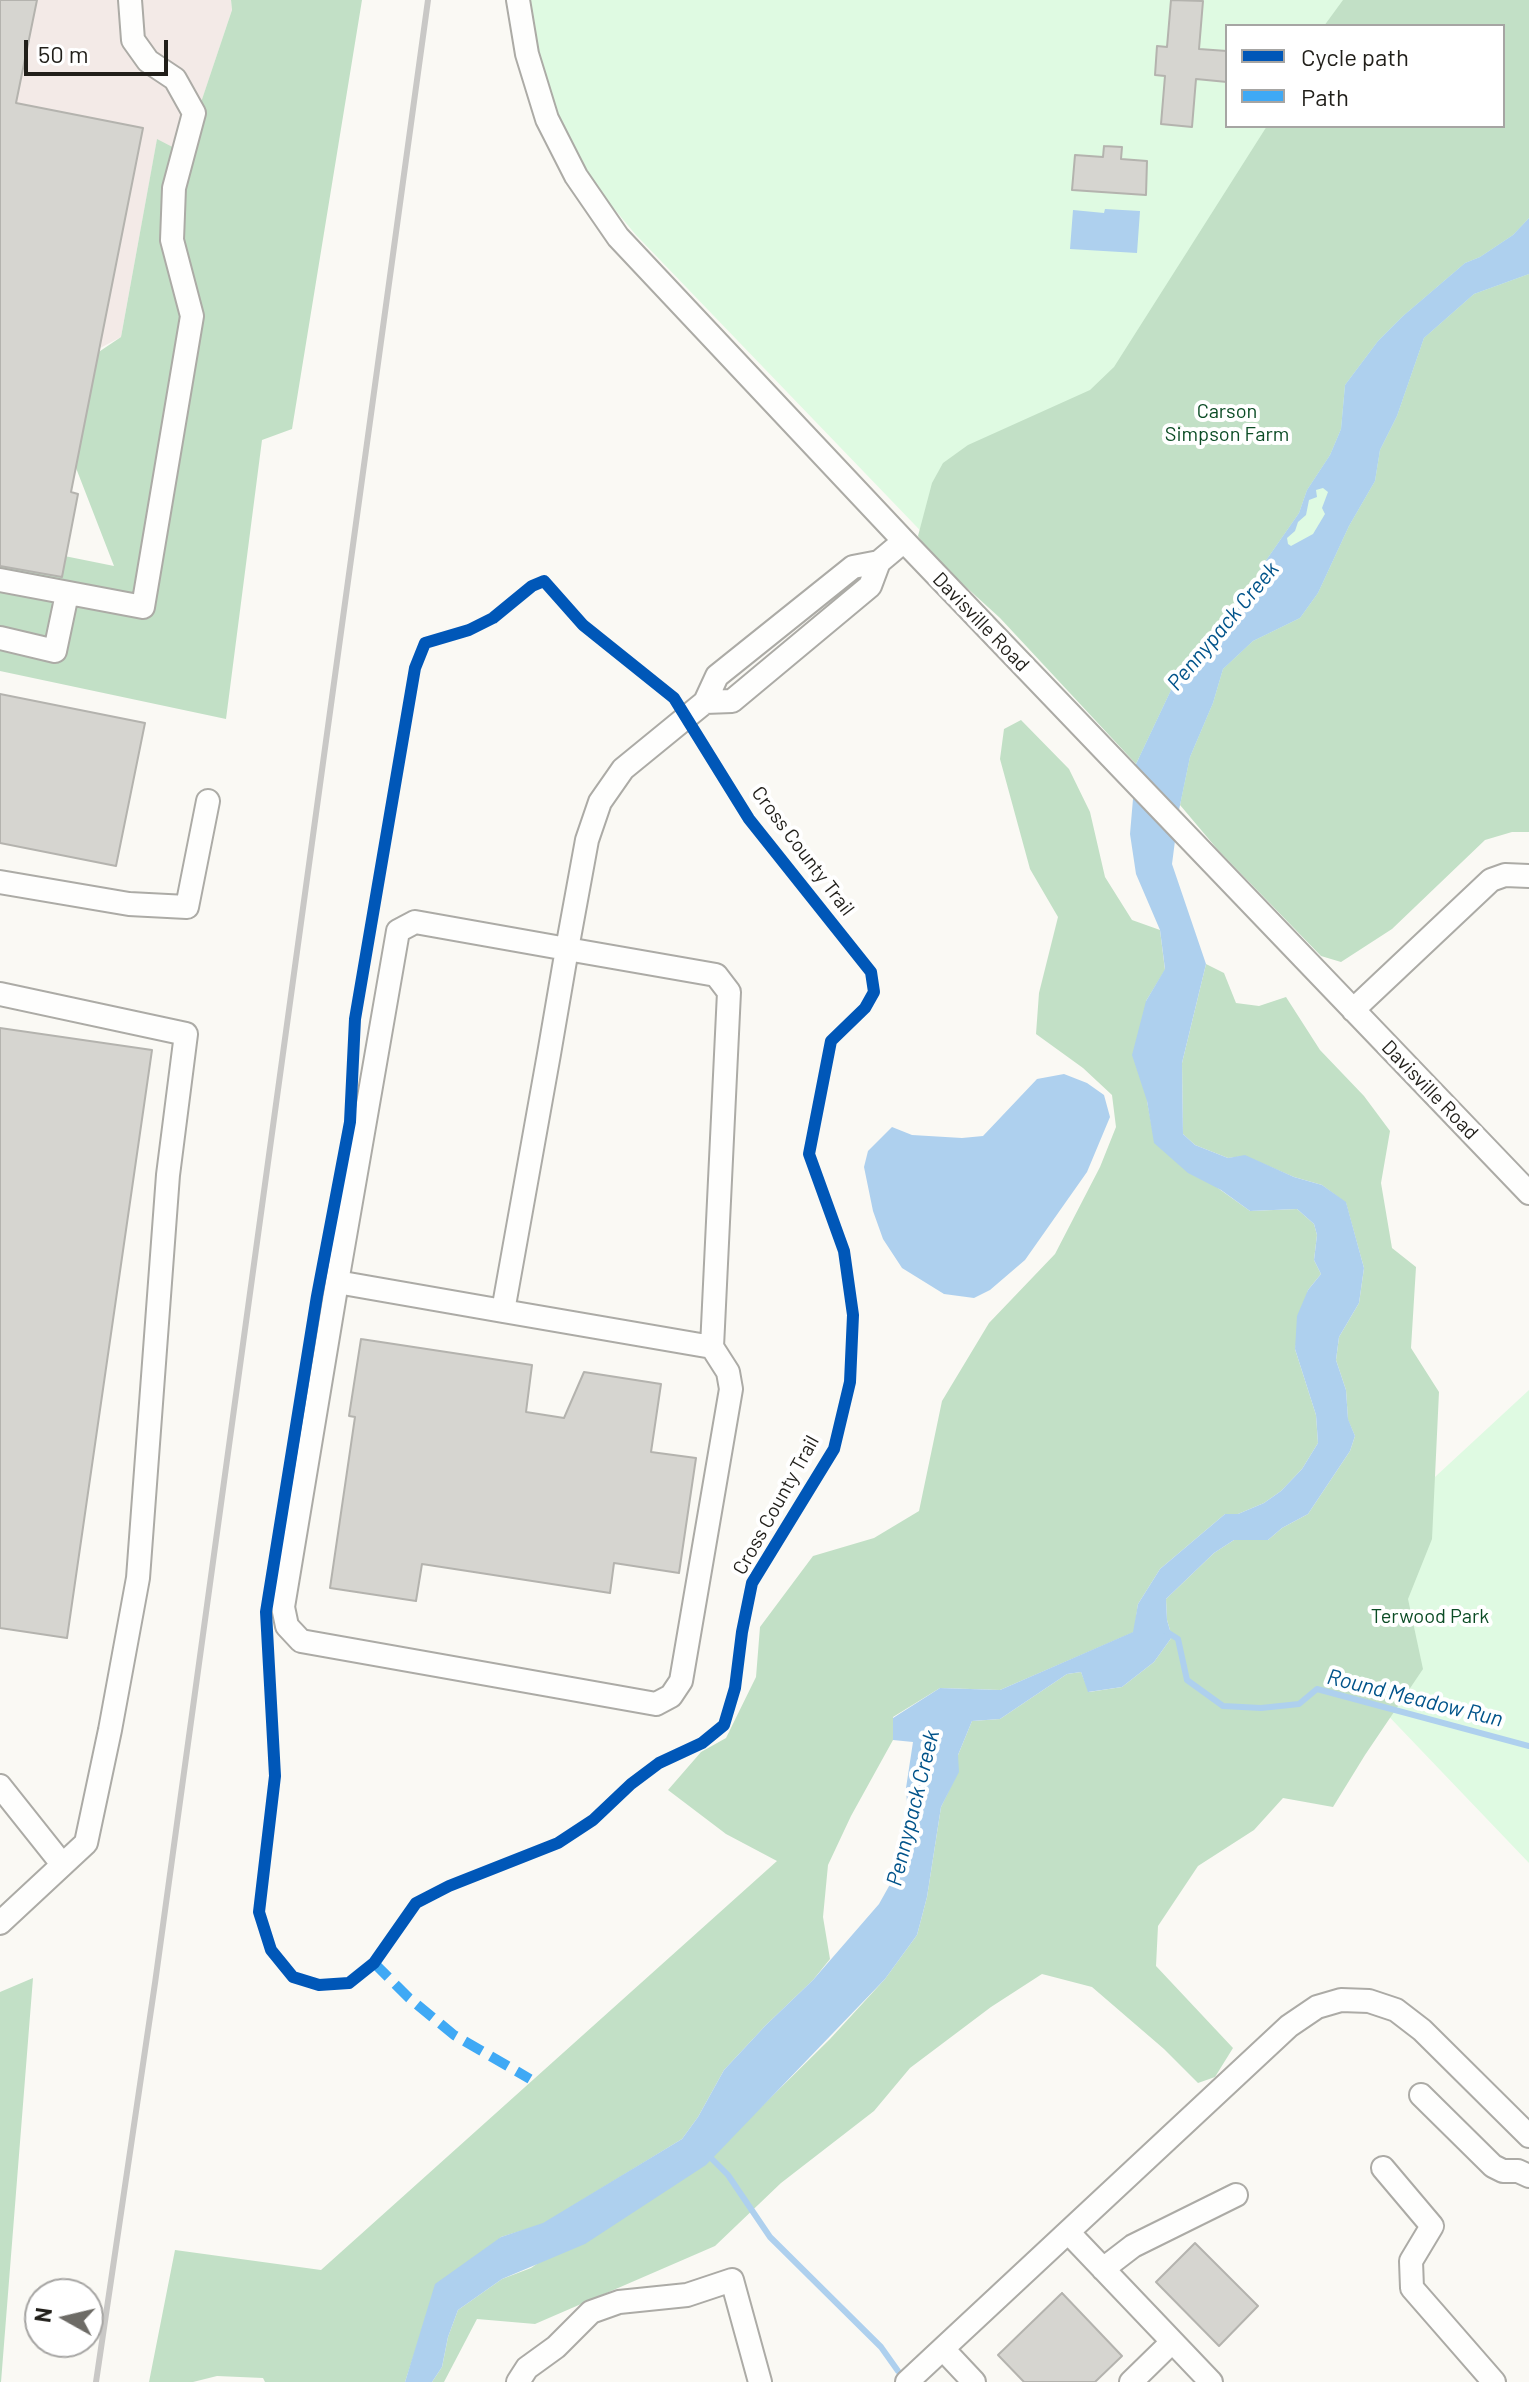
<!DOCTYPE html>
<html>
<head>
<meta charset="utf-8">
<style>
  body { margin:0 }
  #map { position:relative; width:1529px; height:2382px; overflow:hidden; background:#faf9f4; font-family:Barlow,sans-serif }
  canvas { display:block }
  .legend { position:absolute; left:1225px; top:24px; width:280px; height:104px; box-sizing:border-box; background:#fff; border:2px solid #a6a5a3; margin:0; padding:10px 14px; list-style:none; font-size:24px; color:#211f1a }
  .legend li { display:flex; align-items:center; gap:16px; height:40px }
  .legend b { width:40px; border:2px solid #a6a5a3 }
  .north { position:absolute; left:24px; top:2278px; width:80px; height:80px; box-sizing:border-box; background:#fff; border:2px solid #a6a5a3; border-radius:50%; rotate:278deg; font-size:22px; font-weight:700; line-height:32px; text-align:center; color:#211f1a }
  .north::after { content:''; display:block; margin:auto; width:28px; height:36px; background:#6d6b66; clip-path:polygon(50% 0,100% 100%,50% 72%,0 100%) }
  .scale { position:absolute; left:24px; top:40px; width:144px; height:36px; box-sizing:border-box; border:4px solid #211f1a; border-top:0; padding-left:10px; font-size:24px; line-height:28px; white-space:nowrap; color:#211f1a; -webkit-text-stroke:6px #fff; paint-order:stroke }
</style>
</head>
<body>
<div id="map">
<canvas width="1529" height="2382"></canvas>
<ul class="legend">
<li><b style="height:10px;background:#0057b8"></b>Cycle path</li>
<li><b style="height:10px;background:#3fa9f5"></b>Path</li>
</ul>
<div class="north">N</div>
<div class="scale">50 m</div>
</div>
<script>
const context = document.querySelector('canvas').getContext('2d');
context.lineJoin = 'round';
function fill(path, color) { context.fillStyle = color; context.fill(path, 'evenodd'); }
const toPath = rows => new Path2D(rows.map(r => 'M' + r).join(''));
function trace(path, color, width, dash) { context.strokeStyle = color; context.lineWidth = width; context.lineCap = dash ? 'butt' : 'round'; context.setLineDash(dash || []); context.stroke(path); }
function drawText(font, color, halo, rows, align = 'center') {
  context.font = font + ' Barlow,sans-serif'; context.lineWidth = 8; context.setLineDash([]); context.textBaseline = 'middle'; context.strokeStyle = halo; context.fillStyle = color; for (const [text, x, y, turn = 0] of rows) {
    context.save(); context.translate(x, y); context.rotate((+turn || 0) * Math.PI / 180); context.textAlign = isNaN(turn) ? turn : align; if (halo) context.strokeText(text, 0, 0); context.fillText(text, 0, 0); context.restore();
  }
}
const industrial = toPath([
  [0,0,231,0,232,10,184,154,157,140,121,337,0,401]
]);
const green = toPath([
  [528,0,1529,0,1529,305,1318,944,636,235,595,186,561,129,532,27],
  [1227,26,1503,26,1503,126,1227,126],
  [1529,1390,1529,1863,1289,1612]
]);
const forest = toPath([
  [231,0,362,0,292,429,262,440,226,719,0,671,0,543,114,566,45,388,121,337,157,139,184,153,232,10],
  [1343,0,1529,0,1529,218,1513,235,1480,257,1465,263,1403,316,1378,341,1345,385,1341,429,1330,455,1307,490,1299,513,1260,569,1258,590,1196,648,1171,690,1136,764,1000,618,931,555,918,536,932,483,943,463,968,445,1090,390,1114,367,1267,126,1503,126,1503,26,1324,26],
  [1529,274,1529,832,1512,832,1485,840,1392,929,1341,962,1321,956,1218,850,1180,805,1190,757,1213,703,1223,669,1253,641,1300,618,1318,593,1349,526,1375,481,1380,450,1397,416,1424,338,1474,294],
  [1021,720,1069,769,1090,812,1105,877,1132,920,1160,930,1165,970,1146,1001,1147,1101,1155,1143,1250,1211,1297,1209,1314,1224,1317,1235,1314,1260,1321,1274,1308,1290,1295,1349,1316,1415,1318,1443,1302,1469,1281,1491,1264,1503,1238,1514,1225,1514,1160,1569,1138,1604,1134,1632,1000,1690,940,1688,893,1717,893,1740,851,1816,828,1865,823,1917,830,1959,813,1980,766,2025,724,2070,698,2117,682,2139,543,2224,501,2237,424,2324,405,2382,265,2382,263,2378,217,2376,193,2382,149,2382,175,2250,321,2270,777,1861,726,1834,668,1790,701,1752,726,1738,756,1677,760,1627,813,1556,874,1538,919,1511,942,1401,989,1323,1055,1254,1100,1167,1116,1127,1112,1095,1083,1068,1036,1034,1039,993,1058,917,1030,869,1000,759,1004,729],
  [1206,964,1224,973,1236,1003,1259,1006,1286,997,1320,1050,1364,1096,1390,1131,1381,1183,1392,1248,1416,1267,1411,1348,1439,1392,1432,1539,1408,1599,1423,1669,1365,1755,1333,1807,1283,1798,1254,1830,1198,1866,1158,1926,1156,1966,1233,2048,1215,2077,1198,2083,1164,2049,1092,1987,1042,1974,991,2007,910,2068,874,2111,781,2183,715,2246,535,2324,477,2319,444,2382,432,2382,442,2367,448,2337,458,2310,502,2279,531,2268,747,2121,830,2039,885,1979,917,1935,927,1897,941,1807,958,1772,958,1755,972,1721,1000,1719,1067,1674,1081,1672,1089,1692,1122,1687,1154,1662,1172,1637,1167,1620,1166,1599,1214,1553,1234,1540,1268,1540,1282,1528,1308,1514,1350,1451,1355,1436,1348,1420,1346,1390,1336,1360,1339,1337,1359,1303,1364,1268,1346,1203,1322,1185,1294,1177,1245,1156,1228,1158,1195,1145,1183,1134,1182,1063],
  [33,1978,1,2382,0,2382,0,1992]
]);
const water = toPath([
  [1105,209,1140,211,1137,253,1070,249,1073,210,1104,213],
  [1529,218,1529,274,1474,294,1424,338,1397,416,1380,450,1375,481,1349,526,1318,593,1300,618,1253,641,1223,669,1213,703,1190,757,1179,810,1172,864,1206,964,1182,1063,1183,1134,1195,1145,1228,1158,1245,1155,1294,1177,1322,1185,1346,1202,1364,1268,1359,1303,1339,1337,1336,1360,1346,1390,1348,1419,1355,1436,1350,1451,1308,1514,1282,1528,1268,1540,1234,1540,1214,1553,1166,1599,1167,1620,1172,1637,1154,1662,1122,1687,1088,1692,1081,1672,1067,1674,1000,1719,972,1721,958,1755,959,1772,941,1807,927,1897,917,1935,885,1979,706,2165,585,2244,502,2279,458,2310,448,2337,442,2367,432,2382,405,2382,435,2284,501,2237,543,2223,682,2139,698,2117,724,2070,766,2025,813,1980,879,1904,898,1870,909,1834,906,1788,913,1742,893,1740,893,1718,940,1688,1000,1690,1133,1632,1138,1604,1160,1569,1225,1514,1238,1514,1264,1503,1281,1491,1302,1469,1318,1443,1316,1415,1295,1349,1297,1316,1308,1290,1321,1274,1314,1260,1317,1235,1314,1224,1297,1209,1250,1211,1221,1190,1188,1173,1154,1143,1147,1101,1132,1055,1146,1001,1165,969,1160,930,1136,874,1130,834,1136,764,1171,690,1196,648,1258,590,1260,569,1299,513,1307,490,1330,455,1341,429,1345,385,1378,341,1403,316,1465,263,1480,257,1513,235],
  [1323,488,1328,492,1322,508,1325,514,1313,534,1291,546,1288,544,1287,538,1295,531,1298,522,1306,515,1309,500,1317,497,1316,490],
  [1064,1074,1087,1083,1104,1095,1110,1117,1087,1172,1025,1260,990,1290,974,1298,944,1294,902,1268,883,1239,873,1211,864,1167,868,1151,892,1127,912,1135,962,1138,983,1136,1037,1079]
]);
const stream = toPath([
  [1164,1630,1178,1639,1187,1680,1223,1706,1261,1708,1299,1704,1317,1689,1529,1746],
  [708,2155,728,2175,770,2237,881,2347,898,2371]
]);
const building = toPath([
  [0,0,37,0,16,103,143,128,71,492,78,494,62,577,0,566,0,0],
  [1171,0,1203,1,1199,49,1227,51,1227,82,1196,79,1192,127,1161,124,1165,76,1155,75,1157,46,1167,47,1171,0],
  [1104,146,1122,147,1121,159,1147,161,1146,195,1072,190,1075,155,1103,157,1104,146],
  [0,694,145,723,116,866,0,843,0,694],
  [0,1028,152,1050,67,1638,0,1628,0,1028],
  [361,1339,532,1365,526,1412,564,1418,584,1372,661,1384,651,1452,696,1458,679,1573,614,1563,610,1593,422,1564,416,1601,330,1588,355,1417,349,1416,361,1339],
  [1195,2243,1258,2306,1219,2346,1156,2282,1195,2243],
  [1062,2293,1122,2356,1095,2382,1024,2382,998,2355,1062,2293]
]);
const minor = toPath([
  [518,0,527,54,547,119,576,176,618,237,904,541,1529,1193],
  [0,580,143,607,192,316,172,240,174,188,194,113,175,79,148,61,133,40,130,0],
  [0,638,55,651,67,594],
  [705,702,732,701,870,586,879,562],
  [0,882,129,904,187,907,208,801],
  [0,994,186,1034,168,1175,138,1578,110,1730,86,1843,0,1923],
  [1353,1010,1491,880,1505,875,1529,876],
  [337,1282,283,1607,287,1626,301,1641,656,1704,671,1696,681,1681,731,1389,728,1372,712,1347],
  [503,1311,337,1282,398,931,415,922,567,949,716,975,729,992,712,1347,503,1311,549,1054,567,949,587,840,600,802,623,769,705,702,717,676,853,567,879,562,904,541],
  [0,1786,62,1864],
  [1421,2095,1493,2166,1503,2171,1518,2171,1529,2176],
  [1383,2168,1432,2226,1411,2261,1412,2288,1494,2382],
  [1068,2232,1211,2382],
  [1103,2269,1133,2246,1236,2195],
  [943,2349,974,2382],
  [518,2382,527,2368,556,2347,591,2312,619,2302,687,2295,732,2280,760,2382],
  [907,2382,1289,2026,1317,2007,1341,2000,1369,2001,1396,2010,1422,2030,1529,2136],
  [1131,2382,1172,2342]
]);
const rail = toPath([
  [96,2382,155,1983,428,0]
]);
const quiet = toPath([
  [374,1963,409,1998,454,2035,530,2079]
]);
const cycleway = toPath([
  [544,581,583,625,674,698,749,819,871,972,874,992,865,1008,831,1041,809,1154,844,1251,853,1315,850,1382,834,1449,752,1583,742,1632,735,1688,724,1725,702,1743,659,1763,631,1784,593,1820,558,1843,449,1886,416,1903,374,1963,349,1983,319,1985,293,1977,271,1950,259,1912,275,1776,266,1612,317,1296,350,1122,355,1019,415,668,425,643,469,630,493,618,532,586,544,581]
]);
const parkNames = [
  ["Carson",1227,411],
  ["Simpson Farm",1227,434],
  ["Terwood Park",1430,1616]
];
const streetNames = [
  ["Davisville Road",981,622,46],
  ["Cross County Trail",803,851,53],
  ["Davisville Road",1430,1090,46],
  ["Cross County Trail",776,1505,-61]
];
const waterNames = [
  ["Pennypack Creek",1223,626,-50],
  ["Round Meadow Run",1415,1698,14],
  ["Pennypack Creek",913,1808,-76]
];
fill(industrial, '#f3eae7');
fill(green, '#dffae2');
fill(forest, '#c2e0c6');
fill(water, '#aed0ee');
trace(stream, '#aed0ee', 6);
fill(building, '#d6d5d0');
trace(building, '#b4b3ae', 2);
trace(minor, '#acaba6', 26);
trace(minor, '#fefefd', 22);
trace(rail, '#c9c8c6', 6);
trace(quiet, '#3fa9f5', 10, [20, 10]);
trace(cycleway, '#0057b8', 12);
drawText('20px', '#0b4c25', '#fff', parkNames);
drawText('20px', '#211f1a', '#fff', streetNames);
drawText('italic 22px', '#01538a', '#fff', waterNames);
</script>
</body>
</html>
